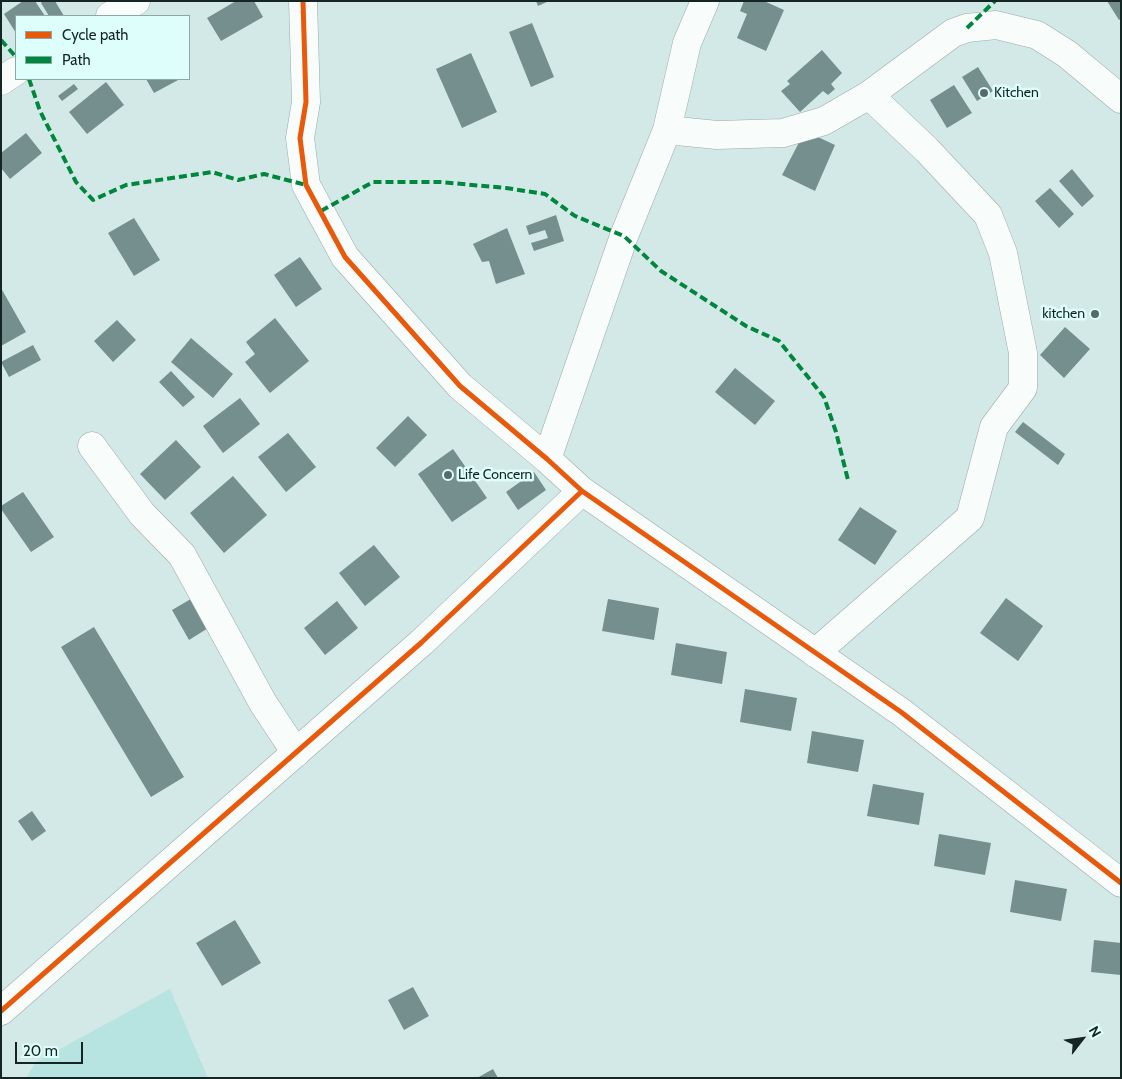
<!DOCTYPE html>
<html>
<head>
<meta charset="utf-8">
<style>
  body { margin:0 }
  #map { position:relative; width:1122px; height:1079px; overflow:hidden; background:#d3e9e7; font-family:Cabin,sans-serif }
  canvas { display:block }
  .frame { position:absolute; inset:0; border:2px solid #152524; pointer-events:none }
  .legend { position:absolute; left:15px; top:15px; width:175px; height:65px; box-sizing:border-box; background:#ddfefb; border:1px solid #8da7a5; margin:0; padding:6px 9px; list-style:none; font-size:15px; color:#152524 }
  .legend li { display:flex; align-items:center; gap:10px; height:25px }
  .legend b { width:25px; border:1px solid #8da7a5 }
  .north { position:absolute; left:1057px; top:1014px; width:50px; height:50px; -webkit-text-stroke:4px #ddfefb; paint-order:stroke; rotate:60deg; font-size:14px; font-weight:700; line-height:20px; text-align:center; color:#152524 }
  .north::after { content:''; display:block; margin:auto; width:18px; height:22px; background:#152524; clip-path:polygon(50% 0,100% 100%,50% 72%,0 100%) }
  .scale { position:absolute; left:15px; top:1042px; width:68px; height:22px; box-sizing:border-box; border:2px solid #152524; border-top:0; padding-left:6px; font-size:15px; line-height:18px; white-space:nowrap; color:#152524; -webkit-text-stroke:4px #ddfefb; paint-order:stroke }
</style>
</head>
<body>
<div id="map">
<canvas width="1122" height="1079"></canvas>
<div class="frame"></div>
<ul class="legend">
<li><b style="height:6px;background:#e8590c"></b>Cycle path</li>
<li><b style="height:6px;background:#00873e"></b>Path</li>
</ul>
<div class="north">N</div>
<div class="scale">20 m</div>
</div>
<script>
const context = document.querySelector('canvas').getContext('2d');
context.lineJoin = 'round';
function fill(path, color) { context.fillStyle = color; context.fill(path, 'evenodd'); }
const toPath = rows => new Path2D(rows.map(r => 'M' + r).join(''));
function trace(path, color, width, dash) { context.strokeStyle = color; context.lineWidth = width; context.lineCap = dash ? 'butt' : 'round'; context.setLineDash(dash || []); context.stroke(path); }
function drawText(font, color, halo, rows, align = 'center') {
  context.font = font + ' Cabin,sans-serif'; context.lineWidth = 5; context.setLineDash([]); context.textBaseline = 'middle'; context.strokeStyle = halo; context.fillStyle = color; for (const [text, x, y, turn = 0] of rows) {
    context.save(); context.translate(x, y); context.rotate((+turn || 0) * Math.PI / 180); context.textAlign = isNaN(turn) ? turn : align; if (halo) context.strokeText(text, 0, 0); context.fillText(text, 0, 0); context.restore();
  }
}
const green = toPath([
  [170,989,208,1078,26,1078,36,1062]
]);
const building = toPath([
  [23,1,35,1,45,16,16,16,16,33,4,14],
  [43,1,55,1,64,16,49,16,41,3],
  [236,1,254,1,263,17,221,41,207,18],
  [536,1,549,1,538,6],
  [744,1,764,1,784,10,766,51,737,38,747,14,740,11],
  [1107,1,1121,1,1121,19,1119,20],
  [532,23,554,77,531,87,509,32],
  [822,50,842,73,831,84,835,89,828,95,823,91,800,112,781,91,790,84,787,81],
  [471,53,497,112,462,128,436,69],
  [978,67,993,91,977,101,962,77],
  [146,79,180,79,154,93],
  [106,82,124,105,87,134,69,112],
  [74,84,78,89,62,101,58,96],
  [954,85,972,113,947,128,930,100],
  [805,131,835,145,815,191,782,175],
  [26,133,42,153,10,179,1,168,1,153],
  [1072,169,1094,196,1082,207,1059,181],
  [1050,188,1074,214,1059,228,1035,201],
  [556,215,564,241,534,251,531,243,548,238,545,230,529,235,526,226],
  [134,218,160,260,134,276,108,233],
  [507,228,525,274,496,284,489,261,482,262,473,244],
  [300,257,322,289,296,307,274,275],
  [1,288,26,332,1,346],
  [275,318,309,361,270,393,245,362,255,354,246,342],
  [117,320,136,340,113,362,94,341],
  [1065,327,1090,349,1064,378,1040,355],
  [191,338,233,374,213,398,171,362],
  [33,345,41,360,9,377,1,362],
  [735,368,775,401,755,425,715,392],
  [171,371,195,397,183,407,159,382],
  [240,398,260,424,223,453,203,426],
  [408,416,427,435,395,467,376,448],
  [1023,422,1065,454,1058,465,1015,432],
  [288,433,316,467,286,492,258,457],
  [176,440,201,467,165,500,140,474],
  [453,449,487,498,452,522,418,474],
  [534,472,546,490,518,510,506,492],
  [233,476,267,515,224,553,190,513],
  [23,492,54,537,31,552,1,509,1,506],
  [860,507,897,531,875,565,838,540],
  [374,545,400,577,365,606,339,573],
  [196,596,213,625,189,640,172,610],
  [1006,598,1043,626,1018,661,980,633],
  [608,599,659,608,654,640,602,631],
  [337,601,358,628,325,655,304,628],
  [94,627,184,777,151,797,61,647],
  [676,643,727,652,722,684,671,675],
  [745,689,797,698,791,731,740,722],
  [812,731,864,740,858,772,807,763],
  [873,784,924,793,919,825,867,816],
  [32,811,46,831,32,841,18,821],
  [939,834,991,843,985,875,934,866],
  [1015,880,1067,889,1061,921,1010,912],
  [235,920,261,963,222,986,196,943],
  [1094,940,1121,943,1121,975,1091,972],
  [413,987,429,1016,404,1030,388,1000],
  [493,1069,498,1078,477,1078]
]);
const minor = toPath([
  [303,1,306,102,300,138,306,185,345,257,460,386,547,459,582,491,901,712,1121,883],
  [110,16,136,1],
  [1,81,16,71],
  [667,130,717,135,783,133,824,121,869,95,953,33,967,28,996,25,1037,35,1067,54,1121,99],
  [92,446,142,514,182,555,263,703,296,753],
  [547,459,624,236,667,130,687,43,705,1],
  [815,653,970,518,994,427,1023,388,1023,353,1003,253,988,215,927,150,869,95],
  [1,1011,422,642,582,491]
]);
const quiet = toPath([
  [967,28,995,1],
  [1,40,16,57],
  [29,79,40,111,76,182,93,200,126,185,212,172,238,180,264,174,306,185],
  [321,211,373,182,440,182,506,188,545,194,575,216,624,236,661,271,746,326,779,341,824,397,836,432,848,480]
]);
const cycleway = toPath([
  [303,1,306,102,300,138,306,185,345,257,460,386,547,459,582,491,901,712,1121,883],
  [1,1011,422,642,582,491]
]);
const markers = [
  [984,93,5,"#586a68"],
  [1095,314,5,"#586a68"],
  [448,475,5,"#586a68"]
];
const poiNames = [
  ["Kitchen",994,93],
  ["kitchen",1085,314,"right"],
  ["Life Concern",458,475]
];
fill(green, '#b7e4e0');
fill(building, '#748f8d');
trace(minor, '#9aaba9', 29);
trace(minor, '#f8fcfb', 28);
trace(quiet, '#00873e', 4, [8, 4]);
trace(cycleway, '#e8590c', 5);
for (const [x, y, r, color] of markers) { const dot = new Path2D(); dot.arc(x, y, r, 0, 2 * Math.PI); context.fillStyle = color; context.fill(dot); trace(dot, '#ddfefb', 2); }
drawText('14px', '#152524', '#ddfefb', poiNames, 'left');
</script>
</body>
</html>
